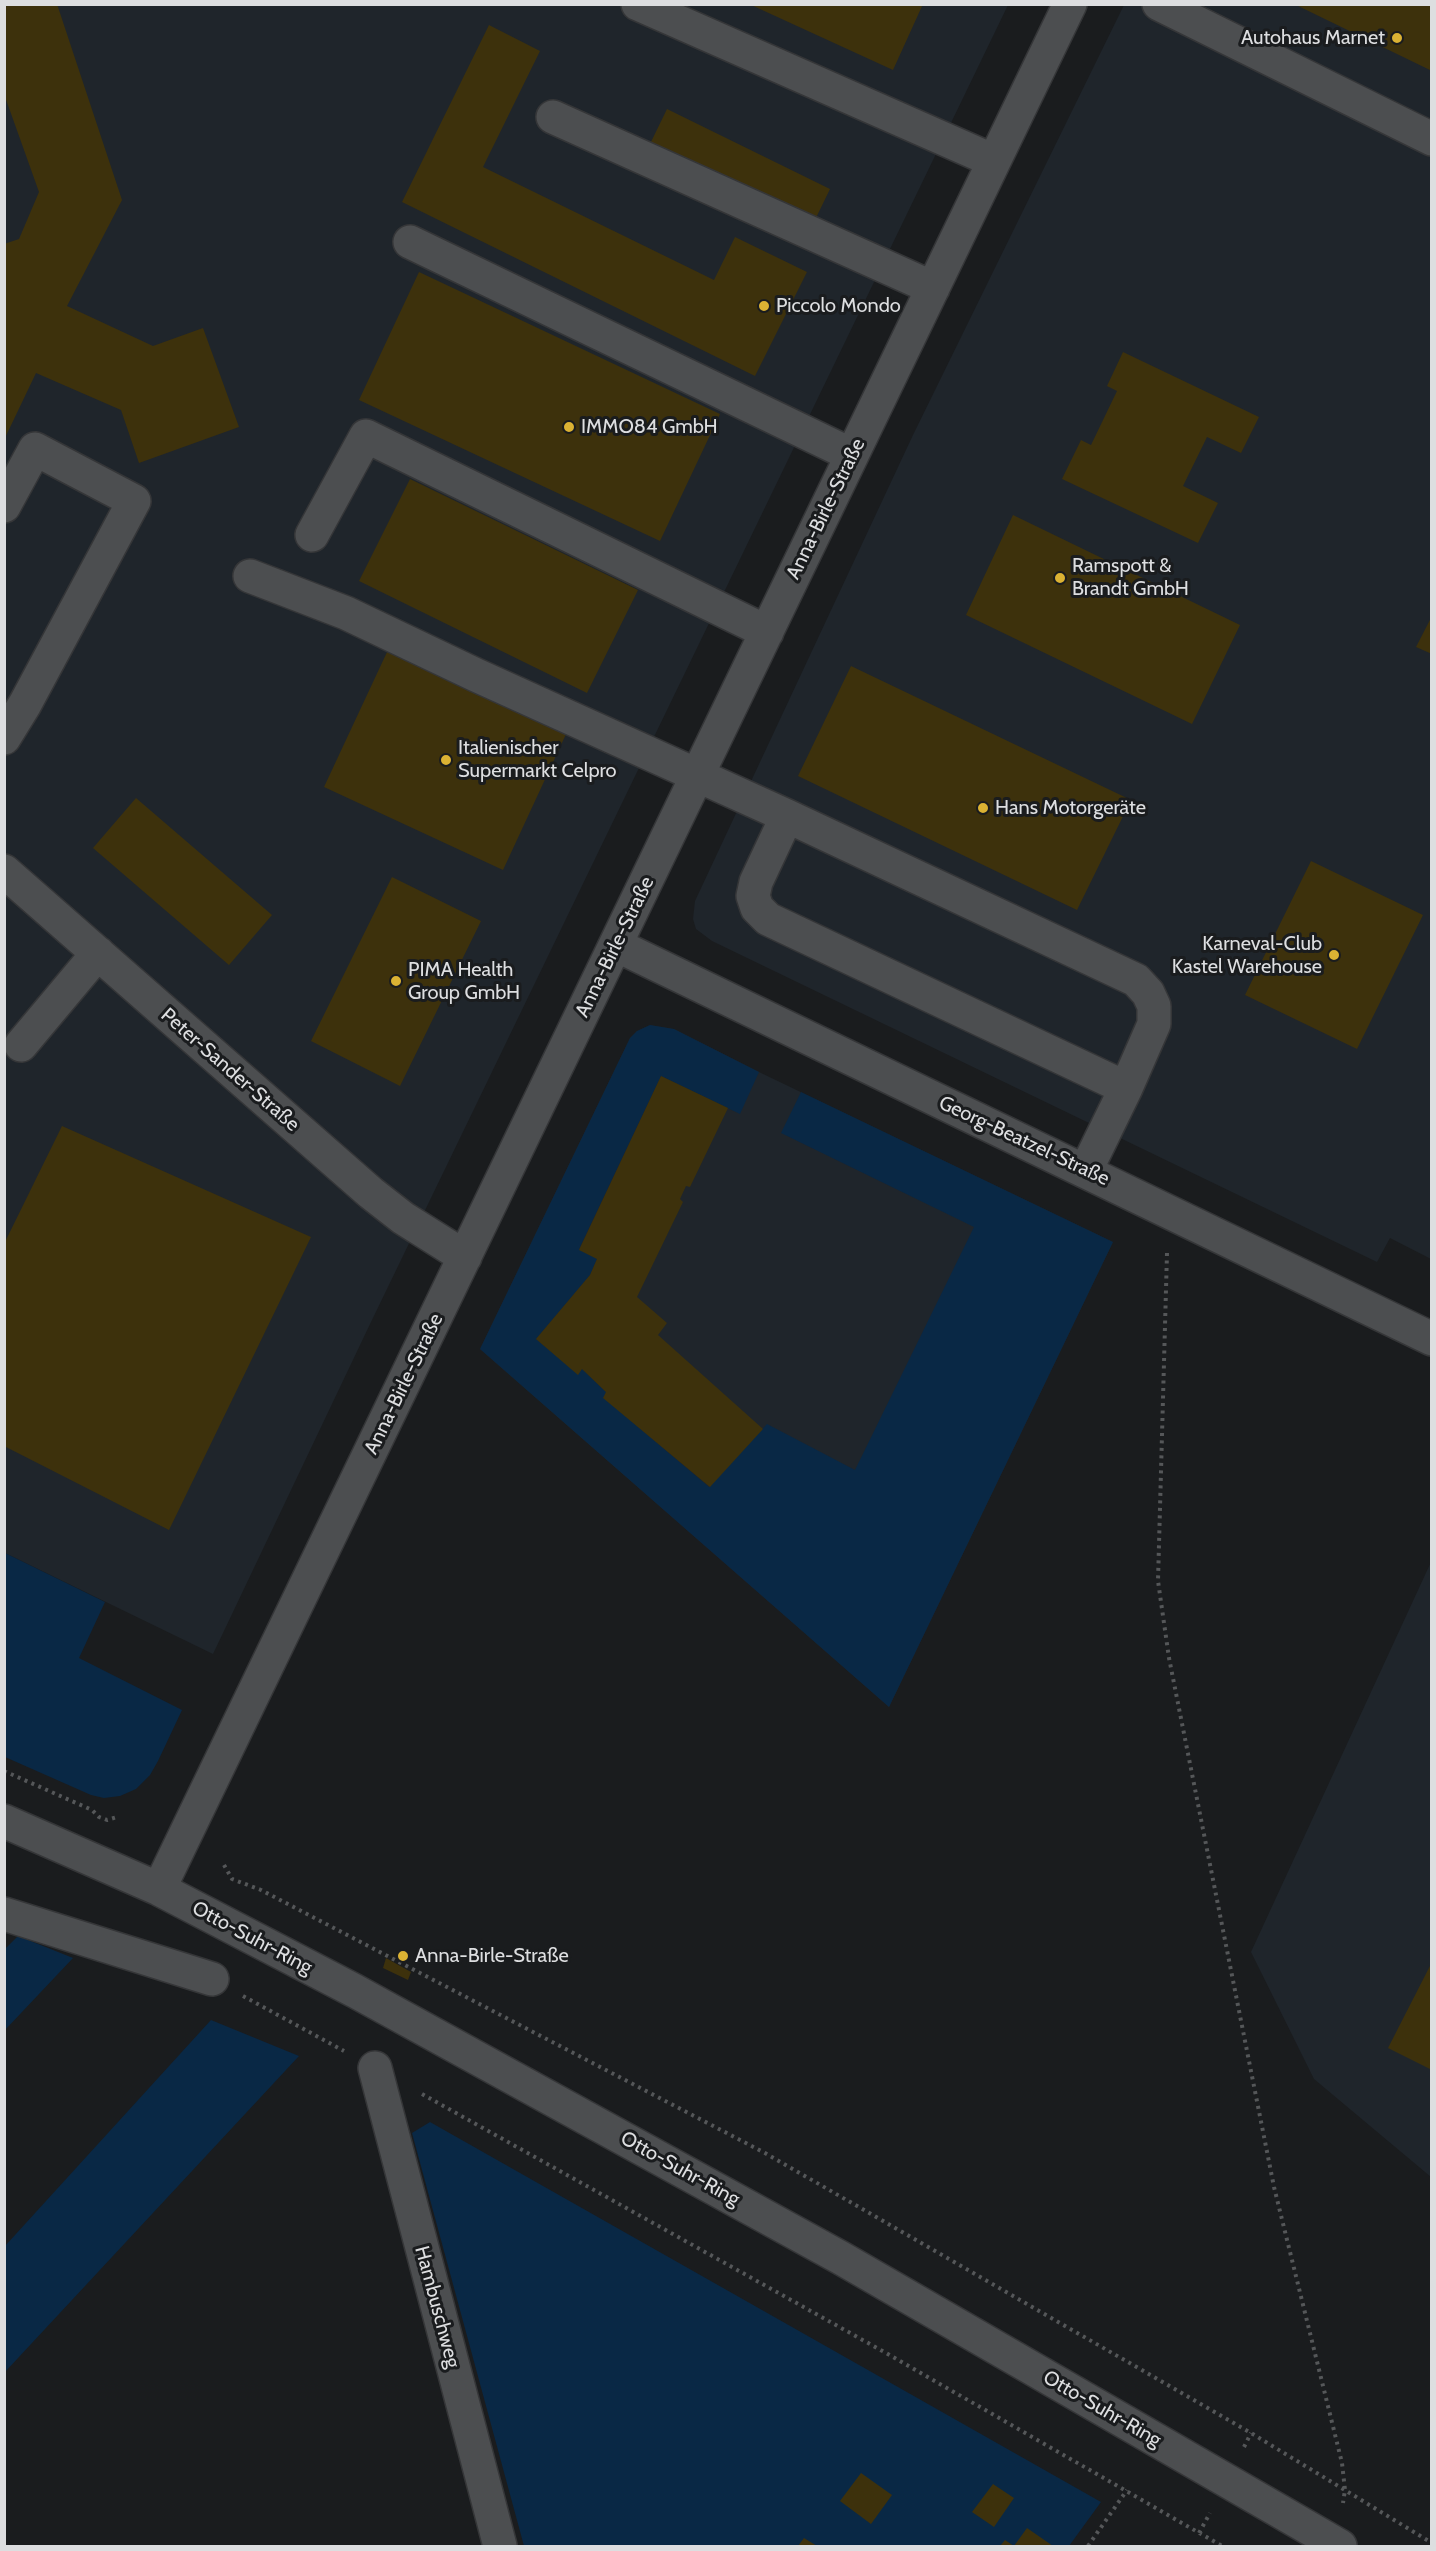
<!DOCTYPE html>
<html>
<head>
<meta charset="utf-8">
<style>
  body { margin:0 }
  #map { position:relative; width:1436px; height:2551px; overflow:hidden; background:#1a1c1e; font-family:Cabin,sans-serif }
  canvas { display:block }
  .frame { position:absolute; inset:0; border:6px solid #dddee0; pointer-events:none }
</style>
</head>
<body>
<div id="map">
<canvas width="1436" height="2551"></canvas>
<div class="frame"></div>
</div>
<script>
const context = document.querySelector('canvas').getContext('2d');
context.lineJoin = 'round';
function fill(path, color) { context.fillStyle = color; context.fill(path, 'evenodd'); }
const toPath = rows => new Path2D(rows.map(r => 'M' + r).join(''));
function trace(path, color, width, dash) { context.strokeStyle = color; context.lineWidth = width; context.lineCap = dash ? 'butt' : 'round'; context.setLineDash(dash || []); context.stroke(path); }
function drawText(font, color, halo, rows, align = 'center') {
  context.font = font + ' Cabin,sans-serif'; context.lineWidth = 6; context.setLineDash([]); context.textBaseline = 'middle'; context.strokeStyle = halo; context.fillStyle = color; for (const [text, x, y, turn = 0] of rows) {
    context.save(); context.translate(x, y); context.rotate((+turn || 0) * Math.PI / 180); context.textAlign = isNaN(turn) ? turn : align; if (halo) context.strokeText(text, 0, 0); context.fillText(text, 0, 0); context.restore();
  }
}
const built = toPath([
  [4,5,1008,5,371,1322,213,1654,5,1553],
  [1124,5,1431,5,1431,1259,1390,1238,1377,1262,712,941,696,929,693,919,695,901,913,435],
  [650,1025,674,1029,759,1072,1113,1242,889,1707,480,1349,630,1038,637,1031],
  [1431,1562,1431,2177,1314,2079,1251,1952]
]);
const green = toPath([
  [650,1025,674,1029,759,1072,740,1114,661,1076,579,1249,597,1259,590,1275,536,1339,578,1374,582,1369,606,1392,604,1398,709,1487,767,1424,855,1470,974,1227,781,1133,801,1092,1113,1242,889,1707,480,1349,630,1038,637,1031],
  [5,1553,105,1602,79,1658,182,1710,158,1761,150,1775,136,1789,120,1796,104,1798,91,1795,5,1757],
  [18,1936,73,1958,5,2030,5,1949],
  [211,2020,299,2056,5,2372,5,2246],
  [430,2122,1101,2502,1069,2546,524,2546,412,2133]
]);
const building = toPath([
  [4,4,57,4,122,200,67,306,153,346,203,328,239,427,139,463,121,410,36,373,4,440,4,244,19,239,39,192,4,94],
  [749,4,923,4,893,70],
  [1294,4,1432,4,1432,71],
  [489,25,540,51,483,167,714,280,735,237,807,272,755,376,402,202],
  [667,109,830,189,813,224,650,144],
  [419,272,720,414,660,541,359,400],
  [1123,352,1259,417,1241,453,1207,437,1183,486,1218,503,1198,543,1062,479,1081,440,1091,445,1117,391,1107,386],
  [410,479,638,590,587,693,359,581],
  [1013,515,1240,625,1192,724,966,615],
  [1432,616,1432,654,1416,647],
  [388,650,567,732,503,870,324,787],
  [851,666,1131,800,1077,910,798,776],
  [136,798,272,915,229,965,93,848],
  [1311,861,1423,915,1357,1049,1245,995],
  [392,877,481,921,400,1086,311,1041],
  [661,1076,728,1108,690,1187,686,1186,680,1199,683,1202,637,1297,667,1323,658,1335,763,1429,710,1487,603,1398,606,1392,582,1369,578,1375,536,1339,590,1275,597,1259,579,1250],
  [62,1126,311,1237,169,1530,4,1446,4,1244],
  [386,1958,411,1972,408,1980,383,1968],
  [1432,1962,1432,2070,1388,2048],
  [861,2473,892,2495,871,2524,840,2501],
  [993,2484,1014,2498,994,2527,972,2512],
  [1027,2528,1053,2546,1000,2546,1005,2540,1014,2546],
  [804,2538,817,2546,798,2546]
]);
const path = toPath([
  [1167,1253,1158,1581,1169,1658,1274,2187,1342,2463,1345,2490,1343,2503],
  [4,1771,92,1810,99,1817,107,1820,117,1817],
  [224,1865,232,1879,261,1890,765,2153,1251,2433,1432,2543],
  [243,1996,344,2051],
  [422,2094,886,2353,1222,2546],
  [1244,2447,1251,2433],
  [1199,2533,1210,2513],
  [1088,2546,1127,2490]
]);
const minor = toPath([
  [638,4,994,161],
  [1159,4,1432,139],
  [553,117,933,288],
  [410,242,852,455],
  [4,506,35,449,134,501,25,704,4,738],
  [312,535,366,436,767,632],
  [250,576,346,613,476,675,787,816,1136,980,1148,993,1154,1006,1154,1024,1126,1088,768,919,757,908,753,896,756,882,787,816],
  [4,871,371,1193,403,1218,465,1257],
  [616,945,1432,1339],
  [21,1045,98,953],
  [1086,1170,1126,1088],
  [4,1821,159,1889,355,1991,841,2258,1340,2546],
  [159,1889,1070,4],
  [4,1914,212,1979],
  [375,2068,500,2546]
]);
const markers = [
  [1397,38,6,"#dbb233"],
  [764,306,6,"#dbb233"],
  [569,427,6,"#dbb233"],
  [1060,578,6,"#dbb233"],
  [446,760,6,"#dbb233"],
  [983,808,6,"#dbb233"],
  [1334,955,6,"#dbb233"],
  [396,981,6,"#dbb233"],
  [403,1956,6,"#dbb233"]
];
const poiNames = [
  ["Autohaus Marnet",1385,38,"right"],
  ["Piccolo Mondo",776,306],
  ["IMMO84 GmbH",581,427],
  ["Ramspott &",1072,566],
  ["Brandt GmbH",1072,589],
  ["Italienischer",458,748],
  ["Supermarkt Celpro",458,771],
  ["Hans Motorgeräte",995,808],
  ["Karneval-Club",1322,944,"right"],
  ["Kastel Warehouse",1322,967,"right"],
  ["PIMA Health",408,970],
  ["Group GmbH",408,993],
  ["Anna-Birle-Straße",415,1956]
];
const streetNames = [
  ["Anna-Birle-Straße",826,509,-64],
  ["Anna-Birle-Straße",615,947,-64],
  ["Peter-Sander-Straße",230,1070,41],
  ["Georg-Beatzel-Straße",1024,1141,25],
  ["Anna-Birle-Straße",404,1384,-64],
  ["Otto-Suhr-Ring",252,1938,28],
  ["Otto-Suhr-Ring",680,2169,29],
  ["Hambuschweg",437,2307,75],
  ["Otto-Suhr-Ring",1102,2409,30]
];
fill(built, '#1f252b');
fill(green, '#092845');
fill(building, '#3d310c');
trace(minor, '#353638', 36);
trace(path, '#555759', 4, [3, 4.5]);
trace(minor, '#4c4e50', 33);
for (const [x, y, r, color] of markers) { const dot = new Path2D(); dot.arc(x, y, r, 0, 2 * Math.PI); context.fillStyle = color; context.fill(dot); trace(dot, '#1a1c1e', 2); }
drawText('20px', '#dddee0', '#1a1c1e', poiNames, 'left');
drawText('20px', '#dddee0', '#1a1c1e', streetNames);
</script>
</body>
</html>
